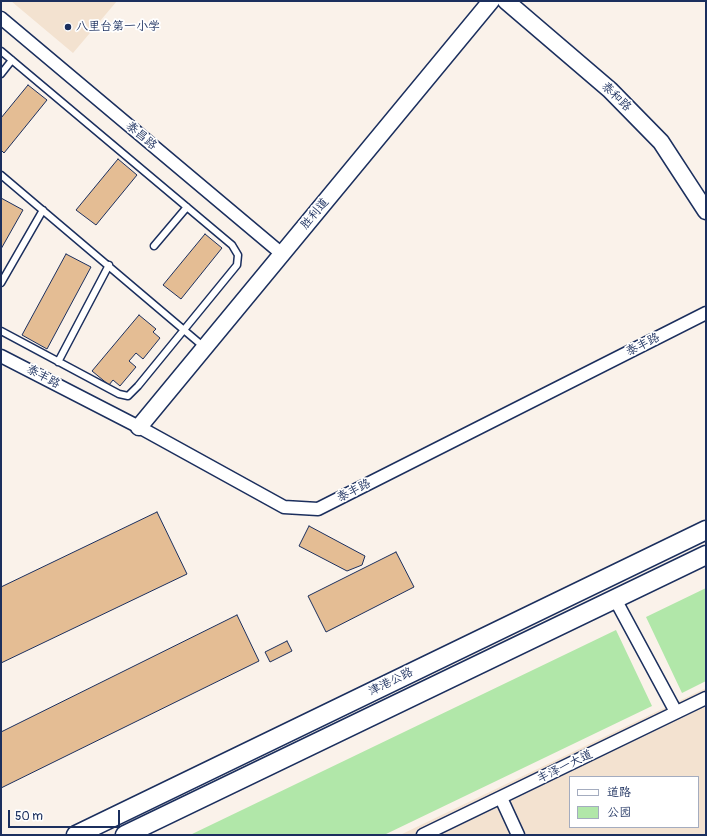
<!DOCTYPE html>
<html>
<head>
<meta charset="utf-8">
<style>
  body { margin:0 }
  #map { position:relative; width:707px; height:836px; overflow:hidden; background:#faf2ea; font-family:Pangolin,"LXGW WenKai TC",sans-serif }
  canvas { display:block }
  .frame { position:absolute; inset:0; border:2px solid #1b2f5e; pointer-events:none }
  .legend { position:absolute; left:569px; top:776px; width:130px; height:52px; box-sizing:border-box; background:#fff; border:1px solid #a4acbf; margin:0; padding:5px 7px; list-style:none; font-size:12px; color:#1b2f5e }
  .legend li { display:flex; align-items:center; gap:8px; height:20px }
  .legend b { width:20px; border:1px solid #a4acbf }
  .scale { position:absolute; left:8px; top:810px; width:112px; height:18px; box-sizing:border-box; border:2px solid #1b2f5e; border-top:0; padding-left:5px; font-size:12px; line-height:14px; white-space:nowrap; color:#1b2f5e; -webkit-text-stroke:3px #fff; paint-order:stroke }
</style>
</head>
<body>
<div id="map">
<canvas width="707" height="836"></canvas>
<div class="frame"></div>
<ul class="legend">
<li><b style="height:5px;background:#fff"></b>道路</li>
<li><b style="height:11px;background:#b1e7a9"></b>公园</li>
</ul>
<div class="scale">50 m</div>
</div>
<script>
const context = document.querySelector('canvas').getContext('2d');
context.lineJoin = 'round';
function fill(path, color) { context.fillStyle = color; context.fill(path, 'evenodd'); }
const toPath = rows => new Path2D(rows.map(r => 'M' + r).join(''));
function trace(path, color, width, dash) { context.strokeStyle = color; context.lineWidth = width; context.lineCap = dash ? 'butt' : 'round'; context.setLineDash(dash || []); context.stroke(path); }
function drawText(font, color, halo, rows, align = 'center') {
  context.font = font + ' Pangolin,"LXGW WenKai TC",sans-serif'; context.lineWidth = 3.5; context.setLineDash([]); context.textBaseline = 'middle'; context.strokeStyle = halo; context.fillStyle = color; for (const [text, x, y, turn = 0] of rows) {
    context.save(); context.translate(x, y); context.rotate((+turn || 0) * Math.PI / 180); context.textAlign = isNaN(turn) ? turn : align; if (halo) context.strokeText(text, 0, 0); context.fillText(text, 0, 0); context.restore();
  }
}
const built = toPath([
  [11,1,117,1,73,53],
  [706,688,706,835,400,835],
  [570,777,698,777,698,827,570,827]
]);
const green = toPath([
  [706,588,706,681,682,693,646,617],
  [616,630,652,706,384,835,190,835]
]);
const building = toPath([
  [28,85,47,100,4,153,1,150,1,118,28,85],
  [118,159,137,175,96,225,76,210,118,159],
  [1,198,23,210,1,249,1,198],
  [205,234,222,248,181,299,163,285,205,234],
  [66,254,91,267,47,349,22,335,66,254],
  [139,315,156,329,153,332,160,338,143,359,136,353,129,361,136,367,120,386,113,380,109,385,92,371,139,315],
  [157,512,187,574,1,663,1,587,157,512],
  [309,526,365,556,362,565,347,571,299,546,309,526],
  [396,552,414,587,326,632,308,596,396,552],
  [237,615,259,661,1,788,1,732,237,615],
  [287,641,292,651,270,662,265,652,287,641]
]);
const lane = toPath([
  [1,51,232,245,238,255,237,265,138,386,128,396,119,394,1,331],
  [1,74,12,60],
  [1,175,204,347],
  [154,246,187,207],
  [1,283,43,210],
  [58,362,109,265]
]);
const street = toPath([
  [1,18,282,254],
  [1,356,139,427,284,507,318,509,706,313],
  [615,599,676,712],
  [501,798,518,835],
  [423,835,706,698]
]);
const secondary = toPath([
  [506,1,610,90,661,142,706,211],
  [139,427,491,1]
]);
const primary = toPath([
  [76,835,706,530],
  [125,835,706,555]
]);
const markers = [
  [68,27,4,"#1b2f5e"]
];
const poiNames = [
  ["八里台第一小学",76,27]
];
const streetNames = [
  ["泰和路",616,97,44],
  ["泰昌路",141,136,40],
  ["胜利道",315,214,-50],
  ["泰丰路",643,345,-27],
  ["泰丰路",43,377,28],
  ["泰丰路",354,491,-27],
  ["津港公路",391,682,-26],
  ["丰泽一大道",565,767,-26]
];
fill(built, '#f3e2d0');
fill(green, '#b1e7a9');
fill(building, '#e4bd94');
trace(building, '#1b2f5e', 1);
trace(lane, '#1b2f5e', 9);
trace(street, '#1b2f5e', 15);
trace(secondary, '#1b2f5e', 19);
trace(primary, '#1b2f5e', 21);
trace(lane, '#fff', 6);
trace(street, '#fff', 12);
trace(secondary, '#fff', 16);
trace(primary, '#fff', 18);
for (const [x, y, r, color] of markers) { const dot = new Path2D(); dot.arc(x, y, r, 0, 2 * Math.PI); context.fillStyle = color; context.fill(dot); trace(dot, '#fff', 1.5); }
drawText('12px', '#1b2f5e', '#fff', poiNames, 'left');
drawText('12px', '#1b2f5e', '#fff', streetNames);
</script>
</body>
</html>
